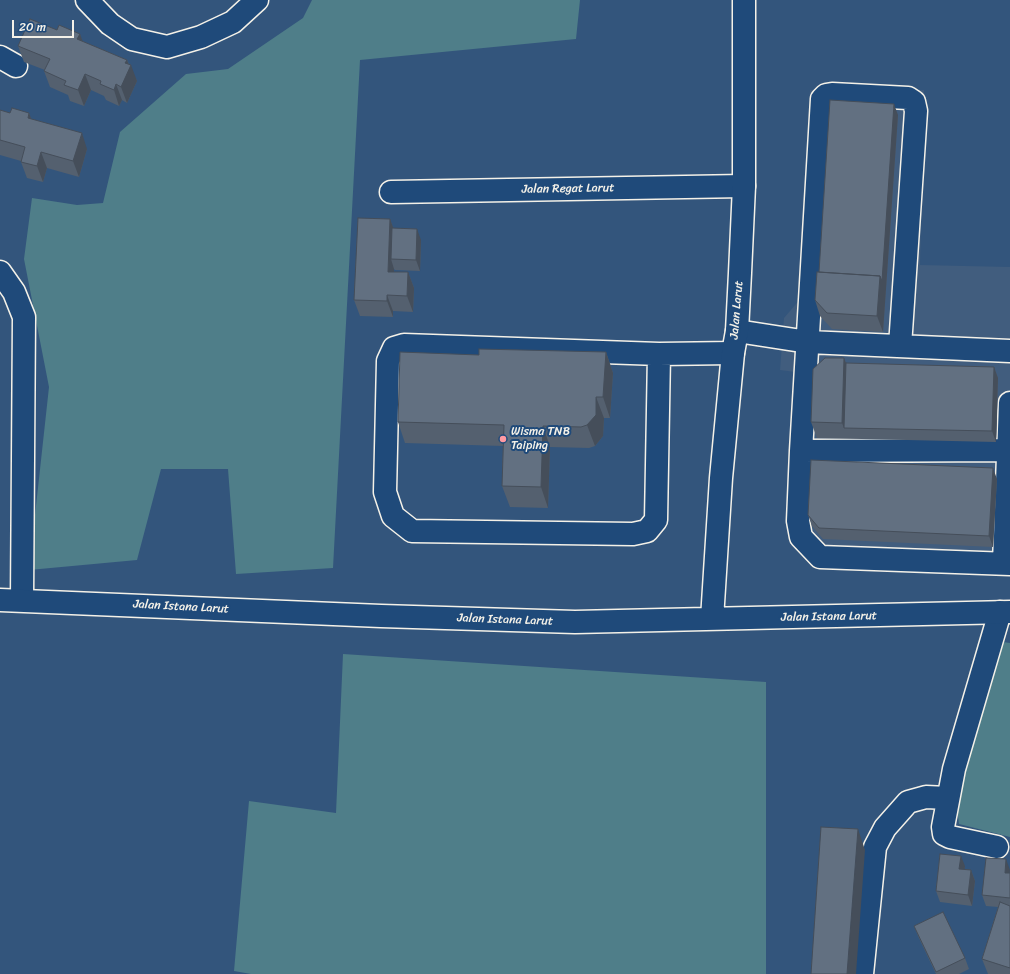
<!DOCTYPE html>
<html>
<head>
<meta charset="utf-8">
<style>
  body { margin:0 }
  #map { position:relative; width:1010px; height:974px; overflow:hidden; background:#33557c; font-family:Sriracha,sans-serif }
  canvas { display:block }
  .scale { position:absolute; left:12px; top:20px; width:62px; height:18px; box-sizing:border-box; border:2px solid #f4f1e8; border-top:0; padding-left:5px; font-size:12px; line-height:14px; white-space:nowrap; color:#f4f1e8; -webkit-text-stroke:3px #1f4a7a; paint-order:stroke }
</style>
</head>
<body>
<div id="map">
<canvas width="1010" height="974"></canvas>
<div class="scale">20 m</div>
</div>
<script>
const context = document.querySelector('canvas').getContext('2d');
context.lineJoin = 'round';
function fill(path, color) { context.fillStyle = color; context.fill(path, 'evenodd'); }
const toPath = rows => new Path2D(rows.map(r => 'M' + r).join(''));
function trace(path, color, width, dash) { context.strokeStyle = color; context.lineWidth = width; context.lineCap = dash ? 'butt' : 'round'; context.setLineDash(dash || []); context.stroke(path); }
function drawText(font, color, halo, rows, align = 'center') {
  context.font = font + ' Sriracha,sans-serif'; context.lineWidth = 4; context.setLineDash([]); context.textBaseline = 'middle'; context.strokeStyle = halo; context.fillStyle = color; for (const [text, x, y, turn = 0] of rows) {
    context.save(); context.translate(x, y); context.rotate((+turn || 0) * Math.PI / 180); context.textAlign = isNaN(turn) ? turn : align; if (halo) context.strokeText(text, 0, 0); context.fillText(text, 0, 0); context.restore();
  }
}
const built = toPath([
  [810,90,924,90,920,265,1010,267,1010,568,815,562,787,523,795,372,780,370,784,318,802,297]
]);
const green = toPath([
  [312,0,580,0,576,39,360,60,333,568,236,574,228,469,161,469,137,560,29,570,49,387,24,259,32,198,77,205,103,203,120,132,186,74,228,69,303,18],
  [996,641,1010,643,1010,837,959,824,956,800],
  [343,654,766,682,766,974,251,974,234,971,249,801,336,813]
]);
const minor = toPath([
  [87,0,110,24,132,39,167,47,201,37,233,22,257,0],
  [0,57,16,66],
  [391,192,744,186],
  [0,272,14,292,24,317,22,599],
  [737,331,808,342,1010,351],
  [900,346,916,111,914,102,908,98,832,94,826,95,822,99,801,451,798,521,801,537,820,557,1010,564],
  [659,354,656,520,647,531,633,534,412,531,393,516,385,492,388,361,394,348,404,345,659,354,733,353],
  [801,451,1010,450],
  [1004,563,1010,403],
  [997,847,950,837,944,834,943,827,954,769,1000,612],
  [862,974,875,847,885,828,908,802,926,797,947,798]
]);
const major = toPath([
  [0,600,381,616,575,622,1010,612],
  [712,619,721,478,733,353,737,331,740,273,744,186,744,0]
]);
const wall = toPath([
  [57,30,80,34,82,41,127,60,137,81,127,103,122,100,119,106,106,100,104,96,91,90,84,106,70,101,68,95,50,87,44,71,45,70,24,62,18,46],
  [0,110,10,113,29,113,31,119,87,149,79,177,47,168,43,182,27,178,21,162,21,161,0,155],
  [898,115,883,332,832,329,820,316,815,300,819,272],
  [390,219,393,228,421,240,420,271,395,270,394,269,394,272,408,272,414,288,413,312,393,311,393,317,360,316,354,300],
  [606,352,613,373,610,418,604,418,603,436,595,446,589,448,550,447,548,508,510,507,502,486,503,446,405,443,398,422,479,355],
  [844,358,846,363,994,367,998,378,996,442,817,438,811,422],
  [997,479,993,547,823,539,812,526,808,515],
  [965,866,964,869,971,870,975,881,972,906,940,902,936,891],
  [1010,873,1010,974,988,974,982,959,998,907,986,906,982,895],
  [914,926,965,958,969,969,959,974,936,974,918,936]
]);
const shadedWall = toPath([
  [80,34,86,50,77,39],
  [127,60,130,68,131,65,137,81,127,103,121,87,125,63],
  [85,74,91,90,84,106,78,90],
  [116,84,122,100,119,106,114,90],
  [894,104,898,115,883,332,877,316,880,276],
  [29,113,35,129,28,118],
  [82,133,87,149,79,177,73,161],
  [41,152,47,168,43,182,37,166],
  [390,219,396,235,391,259,394,269,394,288,388,272],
  [417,229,421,240,420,271,416,260],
  [408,272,414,288,413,312,407,296],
  [387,295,393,311,393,317,387,301],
  [606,352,613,373,610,418,603,397],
  [844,358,850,374,844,428,842,423],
  [994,367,998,378,996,442,992,431],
  [596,397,604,418,603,436,595,446,587,425],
  [543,426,550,447,548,508,541,487],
  [993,468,997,479,993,547,989,536],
  [858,829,865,850,856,974,847,974],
  [961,856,965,866,963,880,959,869],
  [1006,859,1010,870,1009,883,1005,873],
  [971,870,975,881,972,906,968,895]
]);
const building = toPath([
  [30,19,57,30,59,25,80,34,77,39,127,60,125,63,131,65,121,87,116,84,114,90,100,84,101,81,85,74,78,90,64,85,66,81,44,71,50,59,18,46,30,19],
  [830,100,894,104,882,281,880,276,819,272,830,100],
  [12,108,29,113,28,118,82,133,73,161,41,152,37,166,21,162,25,147,0,140,0,110,10,113,12,108],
  [358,218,390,219,388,272,408,272,407,296,387,295,387,301,354,300,358,218],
  [392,228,417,229,416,260,391,259,392,228],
  [817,272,880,276,877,316,827,313,815,300,817,272],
  [479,349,606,352,603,397,596,397,596,415,587,425,581,427,543,426,541,487,502,486,504,425,398,422,400,352,479,355,479,349],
  [825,358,844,358,842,423,811,422,813,369,825,358],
  [846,363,994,367,992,431,844,428,846,363],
  [811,460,993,468,989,536,819,528,808,515,811,460],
  [821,827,858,829,847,974,811,974,821,827],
  [940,854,961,856,959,869,971,870,968,895,936,891,940,854],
  [986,858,1006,859,1005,873,1010,873,1010,898,982,895,986,858],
  [1000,902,1010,906,1010,968,982,959,1000,902],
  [943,912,965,958,936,972,914,926,943,912]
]);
const markers = [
  [503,439,4,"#ff9aa2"]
];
const streetNames = [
  ["Jalan Regat Larut",568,189,-1],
  ["Jalan Larut",737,310,-85],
  ["Jalan Istana Larut",181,607,3],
  ["Jalan Istana Larut",829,617,-1],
  ["Jalan Istana Larut",505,620,2]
];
const poiNames = [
  ["Wisma TNB",511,432],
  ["Taiping",511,446]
];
fill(built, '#415d7e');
fill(green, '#4f7e89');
trace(minor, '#f4f1e8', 25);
trace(major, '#f4f1e8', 25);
trace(minor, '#1f4a7a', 22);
trace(major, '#1f4a7a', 22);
fill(wall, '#54606f');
fill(shadedWall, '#454e5a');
fill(building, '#627081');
trace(building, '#454e5a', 1);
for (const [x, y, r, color] of markers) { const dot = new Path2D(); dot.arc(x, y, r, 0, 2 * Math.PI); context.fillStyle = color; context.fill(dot); trace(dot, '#1f4a7a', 1.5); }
drawText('12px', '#f4f1e8', '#1f4a7a', streetNames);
drawText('12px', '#f4f1e8', '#1f4a7a', poiNames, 'left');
</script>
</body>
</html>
